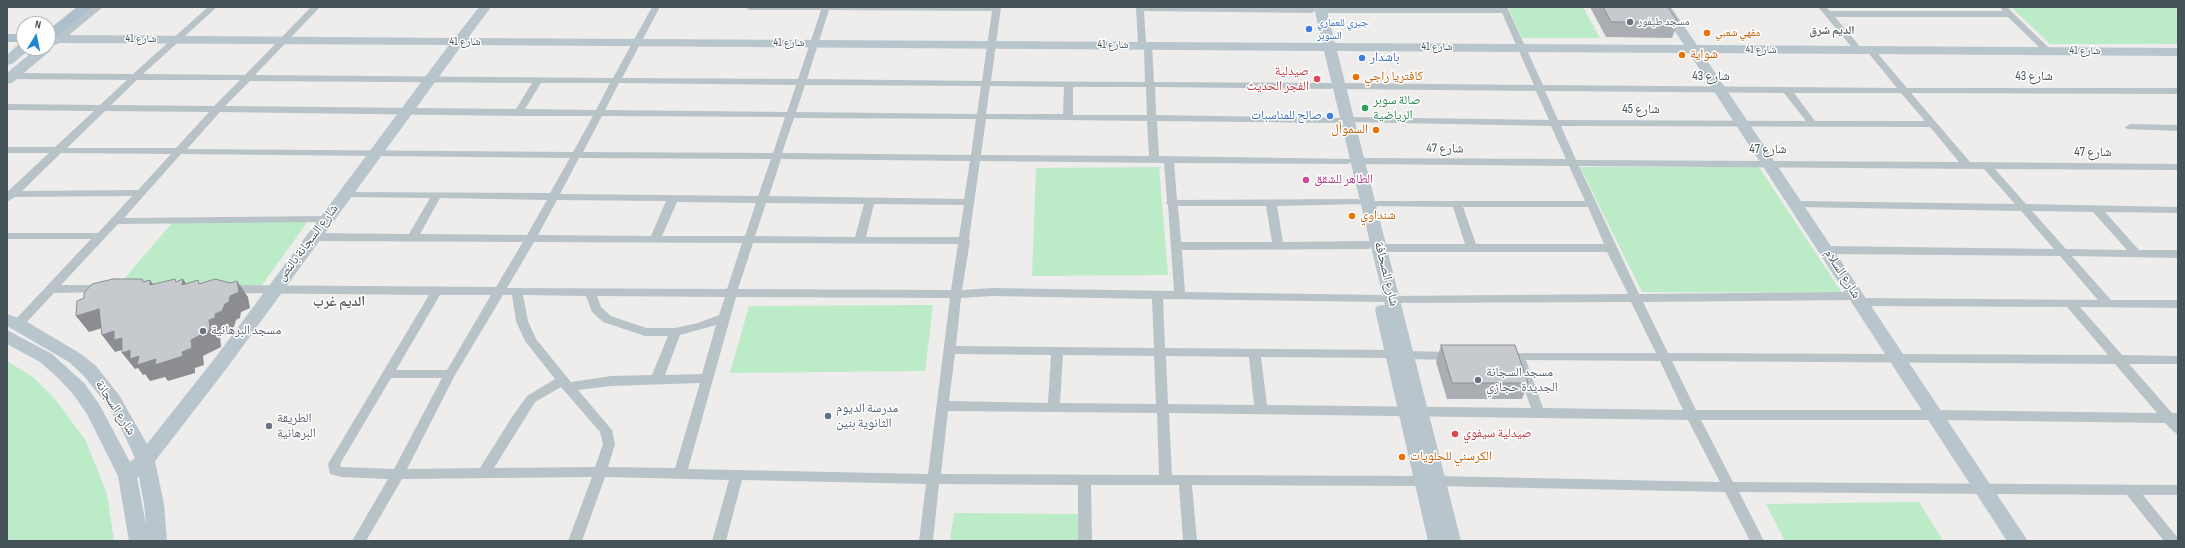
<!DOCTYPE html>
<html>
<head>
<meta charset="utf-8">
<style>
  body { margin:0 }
  #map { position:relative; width:2185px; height:548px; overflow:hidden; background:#efecec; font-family:"Sofia Sans Condensed",sans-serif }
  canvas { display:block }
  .frame { position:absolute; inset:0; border:8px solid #455258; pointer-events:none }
  .north { position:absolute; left:16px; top:16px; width:40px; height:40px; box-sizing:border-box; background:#fff; border:1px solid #b5babc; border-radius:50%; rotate:10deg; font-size:11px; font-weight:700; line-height:16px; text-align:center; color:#455258 }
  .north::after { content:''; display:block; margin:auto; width:14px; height:18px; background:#2287d3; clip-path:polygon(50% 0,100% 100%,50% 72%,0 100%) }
</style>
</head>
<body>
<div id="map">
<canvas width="2185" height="548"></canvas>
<div class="frame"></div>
<div class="north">N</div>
</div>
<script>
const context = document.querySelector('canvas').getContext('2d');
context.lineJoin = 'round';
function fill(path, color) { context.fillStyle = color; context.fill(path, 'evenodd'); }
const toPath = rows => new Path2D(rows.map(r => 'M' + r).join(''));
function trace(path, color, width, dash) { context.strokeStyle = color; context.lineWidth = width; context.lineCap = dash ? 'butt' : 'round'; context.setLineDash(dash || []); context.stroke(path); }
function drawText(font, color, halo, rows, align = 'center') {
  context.font = font + ' "Sofia Sans Condensed","Noto Naskh Arabic",sans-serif'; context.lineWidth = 3; context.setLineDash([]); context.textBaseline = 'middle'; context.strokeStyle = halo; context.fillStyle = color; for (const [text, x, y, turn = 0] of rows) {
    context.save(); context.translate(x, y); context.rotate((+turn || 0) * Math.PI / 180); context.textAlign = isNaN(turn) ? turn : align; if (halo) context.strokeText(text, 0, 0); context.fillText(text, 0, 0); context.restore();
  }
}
const green = toPath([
  [1508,7,1583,7,1600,38,1522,38],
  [2011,7,2175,7,2178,10,2178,44,2050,44],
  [1159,167,1168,275,1032,276,1036,168],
  [1580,167,1759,167,1842,293,1642,292],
  [308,221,262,285,118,286,173,222],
  [933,305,925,371,730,373,749,306],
  [7,361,34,378,55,399,86,441,107,494,114,541,7,541],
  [1919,502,1943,541,1785,541,1766,504],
  [954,513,1080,514,1079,541,950,541]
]);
const street = toPath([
  [208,7,217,7,143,74,245,75,311,7,320,7,255,75,613,78,652,7,660,7,622,78,798,79,821,10,749,10,745,7,1001,7,991,81,1145,82,1144,47,1138,45,1136,7,1312,7,1316,10,1312,13,1144,11,1146,43,1152,45,1154,82,1331,83,1336,86,1340,83,1534,85,1502,13,1321,13,1317,10,1321,7,1499,8,1499,7,1507,7,1543,85,1897,88,1866,50,1870,47,1873,48,1907,88,2178,88,2178,94,1911,93,1970,162,2178,164,2178,170,1995,169,2026,204,2178,207,2178,213,2105,212,2139,250,2178,250,2178,258,2072,256,2111,300,2178,300,2178,308,2080,307,2122,355,2178,356,2178,364,2129,364,2172,413,2178,413,2178,434,2174,432,2165,423,1936,420,1701,420,1733,482,2178,485,2178,495,2143,495,2177,537,2178,541,2164,541,2127,495,1739,492,1764,541,1750,541,1725,492,1436,486,1431,485,1430,482,1429,485,1424,486,1192,485,1197,541,1183,541,1179,485,1091,485,1092,541,1078,541,1078,485,939,484,933,541,919,541,926,484,742,480,726,541,712,541,729,480,605,477,582,541,568,541,592,477,402,479,366,541,352,541,388,479,341,477,330,474,328,464,429,295,227,293,221,289,227,285,496,287,523,242,312,241,307,237,312,233,409,234,430,198,344,197,340,196,339,194,340,192,550,193,570,158,181,154,124,218,326,216,331,219,326,222,118,224,61,285,102,285,108,289,106,292,54,293,22,327,14,327,12,324,14,321,91,239,7,239,7,233,98,233,132,196,15,197,7,202,7,192,49,153,7,153,7,147,55,147,94,111,7,110,7,104,100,105,127,80,7,79,7,73,133,74,208,7],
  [829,10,992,11,982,81,807,79,829,10],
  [137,80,240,80,214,106,111,105,137,80],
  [250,81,532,83,516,109,225,106,250,81],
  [541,83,610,83,596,110,525,109,541,83],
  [619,83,796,85,787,112,605,110,619,83],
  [805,85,981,86,977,114,796,112,805,85],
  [990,86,1064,87,1063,114,986,114,990,86],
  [1336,86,1340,89,1536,91,1549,120,1346,117,1344,119,1349,122,1551,126,1566,159,1359,158,1354,161,1359,164,1569,166,1585,201,1369,201,1365,202,1364,204,1365,206,1453,207,1465,244,1379,244,1374,248,1379,252,1607,252,1628,294,1392,296,1386,300,1388,303,1631,302,1656,353,1500,353,1498,356,1500,359,1514,360,1531,408,1267,405,1261,357,1394,358,1398,357,1400,354,1398,351,1394,350,1165,348,1163,299,1385,302,1387,299,1381,295,1185,292,1182,250,1369,249,1374,245,1369,241,1283,242,1277,206,1362,204,1363,202,1358,199,1177,200,1174,163,1348,164,1353,161,1351,159,1159,156,1157,121,1338,123,1343,120,1341,118,1156,115,1155,87,1331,89,1336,86],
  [1073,87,1146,87,1147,115,1073,115,1073,87],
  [1545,91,1784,93,1806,121,1558,120,1545,91],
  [1794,93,1901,93,1925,121,1815,121,1794,93],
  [105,111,209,112,176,148,67,148,105,111],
  [220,112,518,116,593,116,573,152,187,149,220,112],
  [602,116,785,117,773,153,583,152,602,116],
  [794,118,976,119,971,155,782,153,794,118],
  [986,119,1147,121,1149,156,981,155,986,119],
  [1561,126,1930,127,1959,162,1576,160,1561,126],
  [61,153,171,154,138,190,22,191,61,153],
  [579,158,771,159,758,196,560,194,579,158],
  [781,159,970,161,964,199,769,196,781,159],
  [980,161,1164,163,1167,201,1166,203,1168,205,1174,291,993,288,962,290,970,241,969,239,980,161],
  [1579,166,1984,169,2015,204,1797,201,1792,204,1797,207,2021,211,2054,249,1827,246,1822,250,1827,254,2060,256,2098,300,1860,298,1862,296,1860,293,1856,292,1639,294,1579,166],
  [440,198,547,200,527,235,420,234,440,198],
  [557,200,666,201,651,236,538,235,557,200],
  [677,202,756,203,745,236,662,236,677,202],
  [766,203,864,204,855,237,755,236,766,203],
  [874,204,964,205,959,237,866,237,874,204],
  [1178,206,1266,206,1272,242,1181,242,1178,206],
  [1463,207,1588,207,1604,244,1476,244,1463,207],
  [2032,211,2093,212,2127,250,2066,249,2032,211],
  [534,242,742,243,727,289,507,288,534,242],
  [753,243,958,244,951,290,738,289,753,243],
  [440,295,491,295,447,370,396,370,440,295],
  [503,295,512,295,516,321,525,341,555,379,527,396,512,417,480,468,407,469,455,375,503,295],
  [523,295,586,296,592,312,603,322,645,336,668,336,652,375,611,376,571,382,536,339,528,321,523,295],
  [597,296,725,297,719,315,698,323,675,328,646,328,611,316,601,307,597,296],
  [993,296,1152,299,1154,348,956,346,961,298,993,296],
  [736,297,950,298,928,474,688,469,736,297],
  [1857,300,1855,302,1857,305,1861,306,2067,307,2108,355,1668,353,1643,302,1857,300],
  [716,325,702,374,665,375,680,335,716,325],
  [955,354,1051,355,1048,403,949,401,955,354],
  [1063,355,1154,356,1156,404,1060,403,1063,355],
  [1166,356,1249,357,1254,405,1168,404,1166,356],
  [1526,360,1660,361,1683,410,1543,408,1526,360],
  [1672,361,2115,364,2157,413,1936,410,1696,410,1672,361],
  [391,378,442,378,394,469,341,467,340,464,391,378],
  [700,383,675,468,608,467,615,444,612,430,578,390,611,386,700,383],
  [561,387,600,432,603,444,595,467,494,468,535,402,561,387],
  [948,411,1157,413,1159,475,941,474,948,411],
  [1169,413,1688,420,1720,482,1436,476,1431,477,1430,480,1429,477,1424,476,1172,475,1169,413],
  [1818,7,1826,7,1830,11,2003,11,2001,9,2002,7,2007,7,2052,51,2048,54,2045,53,2008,17,1835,17,1863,50,1859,53,1856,52,1818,7],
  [2130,124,2178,125,2178,131,2127,129,2125,127,2130,124],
  [1406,351,1451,352,1455,353,1457,356,1455,359,1451,360,1406,359,1402,358,1400,355,1402,352,1406,351]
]);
const secondary = toPath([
  [89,7,103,7,69,35,455,38,479,7,491,7,468,38,1322,43,1314,7,1326,7,1335,43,1684,45,1659,7,1671,7,1697,45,2178,48,2178,56,1702,53,2028,541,2007,541,1689,53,1337,51,1461,541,1428,541,1375,310,1377,306,1385,305,1324,51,462,45,227,368,155,461,164,504,167,541,129,541,118,476,87,414,73,394,58,378,40,362,7,344,7,330,52,354,85,384,99,404,130,462,135,458,122,430,107,405,84,376,69,362,7,326,7,314,24,320,81,354,96,366,119,395,147,444,215,358,449,45,60,43,54,45,48,43,48,35,53,35,89,7],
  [139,477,144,504,146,525,137,478,139,477],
  [24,43,24,48,30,48,29,50,12,64,7,65,7,55,19,44,24,43],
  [48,45,51,48,50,51,12,83,7,84,7,73,37,48,48,48,48,45]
]);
const primary = toPath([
  [77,7,92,7,53,40,48,41,48,30,77,7],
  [7,34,24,34,24,42,7,42,7,34]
]);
const wall = toPath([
  [1590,7,1668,7,1678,22,1672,38,1606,37],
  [1441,345,1528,383,1522,399,1447,399,1436,362]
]);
const shadedWall = toPath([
  [183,279,195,296,182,285],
  [150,280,162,297,150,285],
  [237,281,248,297,250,308,241,312,240,318,236,320,234,327,226,330,227,334,220,336,221,347,203,356,204,365,195,368,195,373,168,381,165,377,150,381,145,374,143,375,138,368,135,369,122,353,122,350,115,352,102,335,114,331,122,338,139,356,182,352,191,340,209,320,225,304,230,296],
  [99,309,112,325,89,332,76,316]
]);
const building = toPath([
  [1603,7,1668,7,1678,22,1611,22,1603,7],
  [113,279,142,279,143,282,150,280,150,285,175,279,176,282,183,279,182,285,198,280,199,284,215,279,230,283,237,281,239,292,230,296,229,302,225,304,222,311,215,314,215,318,209,320,210,330,191,340,192,348,182,352,183,356,155,365,156,359,137,365,139,356,130,359,130,350,122,353,122,338,114,340,114,331,102,335,99,309,76,316,77,301,84,298,84,293,92,284,113,279],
  [1441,345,1515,345,1528,383,1452,383,1441,345]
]);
const markers = [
  [1630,22,4,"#6b7280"],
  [1309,29,4,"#3f7fe0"],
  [1707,33,4,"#e8710a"],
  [1682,55,4,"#e8710a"],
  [1362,58,4,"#3f7fe0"],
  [1356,77,4,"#e8710a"],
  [1317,79,4,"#e0444e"],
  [1365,108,4,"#2e9e5b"],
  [1330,116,4,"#3f7fe0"],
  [1376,130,4,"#e8710a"],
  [1306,180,4,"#d1479c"],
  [1352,216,4,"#e8710a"],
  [203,331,4,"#6b7280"],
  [1478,380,4,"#6b7280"],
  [828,416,4,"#5c6f8a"],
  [269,426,4,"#6b7280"],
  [1455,434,4,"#e0444e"],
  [1402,457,4,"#e8710a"]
];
const farWorshipnames = [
  ["مسجد طيفور",1638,22]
];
const farShopnames = [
  ["جبري للعماري",1317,23],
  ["السوبر",1317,36]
];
const farFoodnames = [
  ["مقهي شعبي",1715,33]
];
const farStreetnames = [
  ["شارع 41",141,39],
  ["شارع 41",465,42],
  ["شارع 41",789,43],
  ["شارع 41",1113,45],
  ["شارع 41",1437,47],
  ["شارع 41",1761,50,1],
  ["شارع 41",2085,51]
];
const farNeighbourhoodnames = [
  ["الديم شرق",1832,31]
];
const foodNames = [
  ["شواية",1690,55],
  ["كافتريا راجي",1364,77],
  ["السموأل",1368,130,"right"],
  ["شنداوي",1360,216],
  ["الكرسني للحلويات",1410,457]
];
const shopNames = [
  ["باشدار",1370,58],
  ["صالح للمناسبات",1322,116,"right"]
];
const healthNames = [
  ["صيدلية",1309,72],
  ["الفجر الحديث",1309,87],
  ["صيدلية سيفوي",1463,434,"left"]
];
const streetNames = [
  ["شارع 43",1711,77],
  ["شارع 43",2034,77],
  ["شارع 45",1641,110],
  ["شارع 47",1445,149,1],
  ["شارع 47",1768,150],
  ["شارع 47",2093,153],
  ["شارع السجانة بالنص",308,243,-53],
  ["شارع الصحافة",1386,274,76],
  ["شارع السلام",1842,274,57],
  ["شارع السجانة",115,408,57]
];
const leisureNames = [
  ["صالة سوبر",1373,101],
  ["الرياضية",1373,116]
];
const hotelNames = [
  ["الطاهر للشقق",1314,180]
];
const worshipNames = [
  ["مسجد البرهانية",211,331],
  ["مسجد السجانة",1486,373],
  ["الجديدة حجازي",1486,388],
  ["الطريقة",277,419],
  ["البرهانية",277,434]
];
const serviceNames = [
  ["مدرسة الديوم",836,409],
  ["الثانوية بنين",836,424]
];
const neighbourhoodNames = [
  ["الديم غرب",339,302]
];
fill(green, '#bbebc7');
fill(street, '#b8c3c8');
fill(secondary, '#b8c5cd');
fill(primary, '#acbfca');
fill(wall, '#aaaeb2');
fill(shadedWall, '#8b8d91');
fill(building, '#c6cacf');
trace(building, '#8b8d91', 1);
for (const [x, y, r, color] of markers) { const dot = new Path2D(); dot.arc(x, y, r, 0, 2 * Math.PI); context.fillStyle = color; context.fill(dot); trace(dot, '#fff', 1.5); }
drawText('11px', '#5b616d', '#fff', farWorshipnames, 'left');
drawText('11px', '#366cbe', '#fff', farShopnames, 'left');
drawText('11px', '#c56008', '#fff', farFoodnames, 'left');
drawText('11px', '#455258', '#fff', farStreetnames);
drawText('bold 12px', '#595d60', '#fff', farNeighbourhoodnames);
drawText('13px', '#c56008', '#fff', foodNames, 'left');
drawText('13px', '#366cbe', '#fff', shopNames, 'left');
drawText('13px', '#be3a42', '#fff', healthNames, 'right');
drawText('13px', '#455258', '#fff', streetNames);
drawText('13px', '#27864d', '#fff', leisureNames, 'left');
drawText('13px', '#b23c85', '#fff', hotelNames, 'left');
drawText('13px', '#5b616d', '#fff', worshipNames, 'left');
drawText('13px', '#4e5e75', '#fff', serviceNames, 'left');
drawText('bold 14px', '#595d60', '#fff', neighbourhoodNames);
</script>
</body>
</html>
